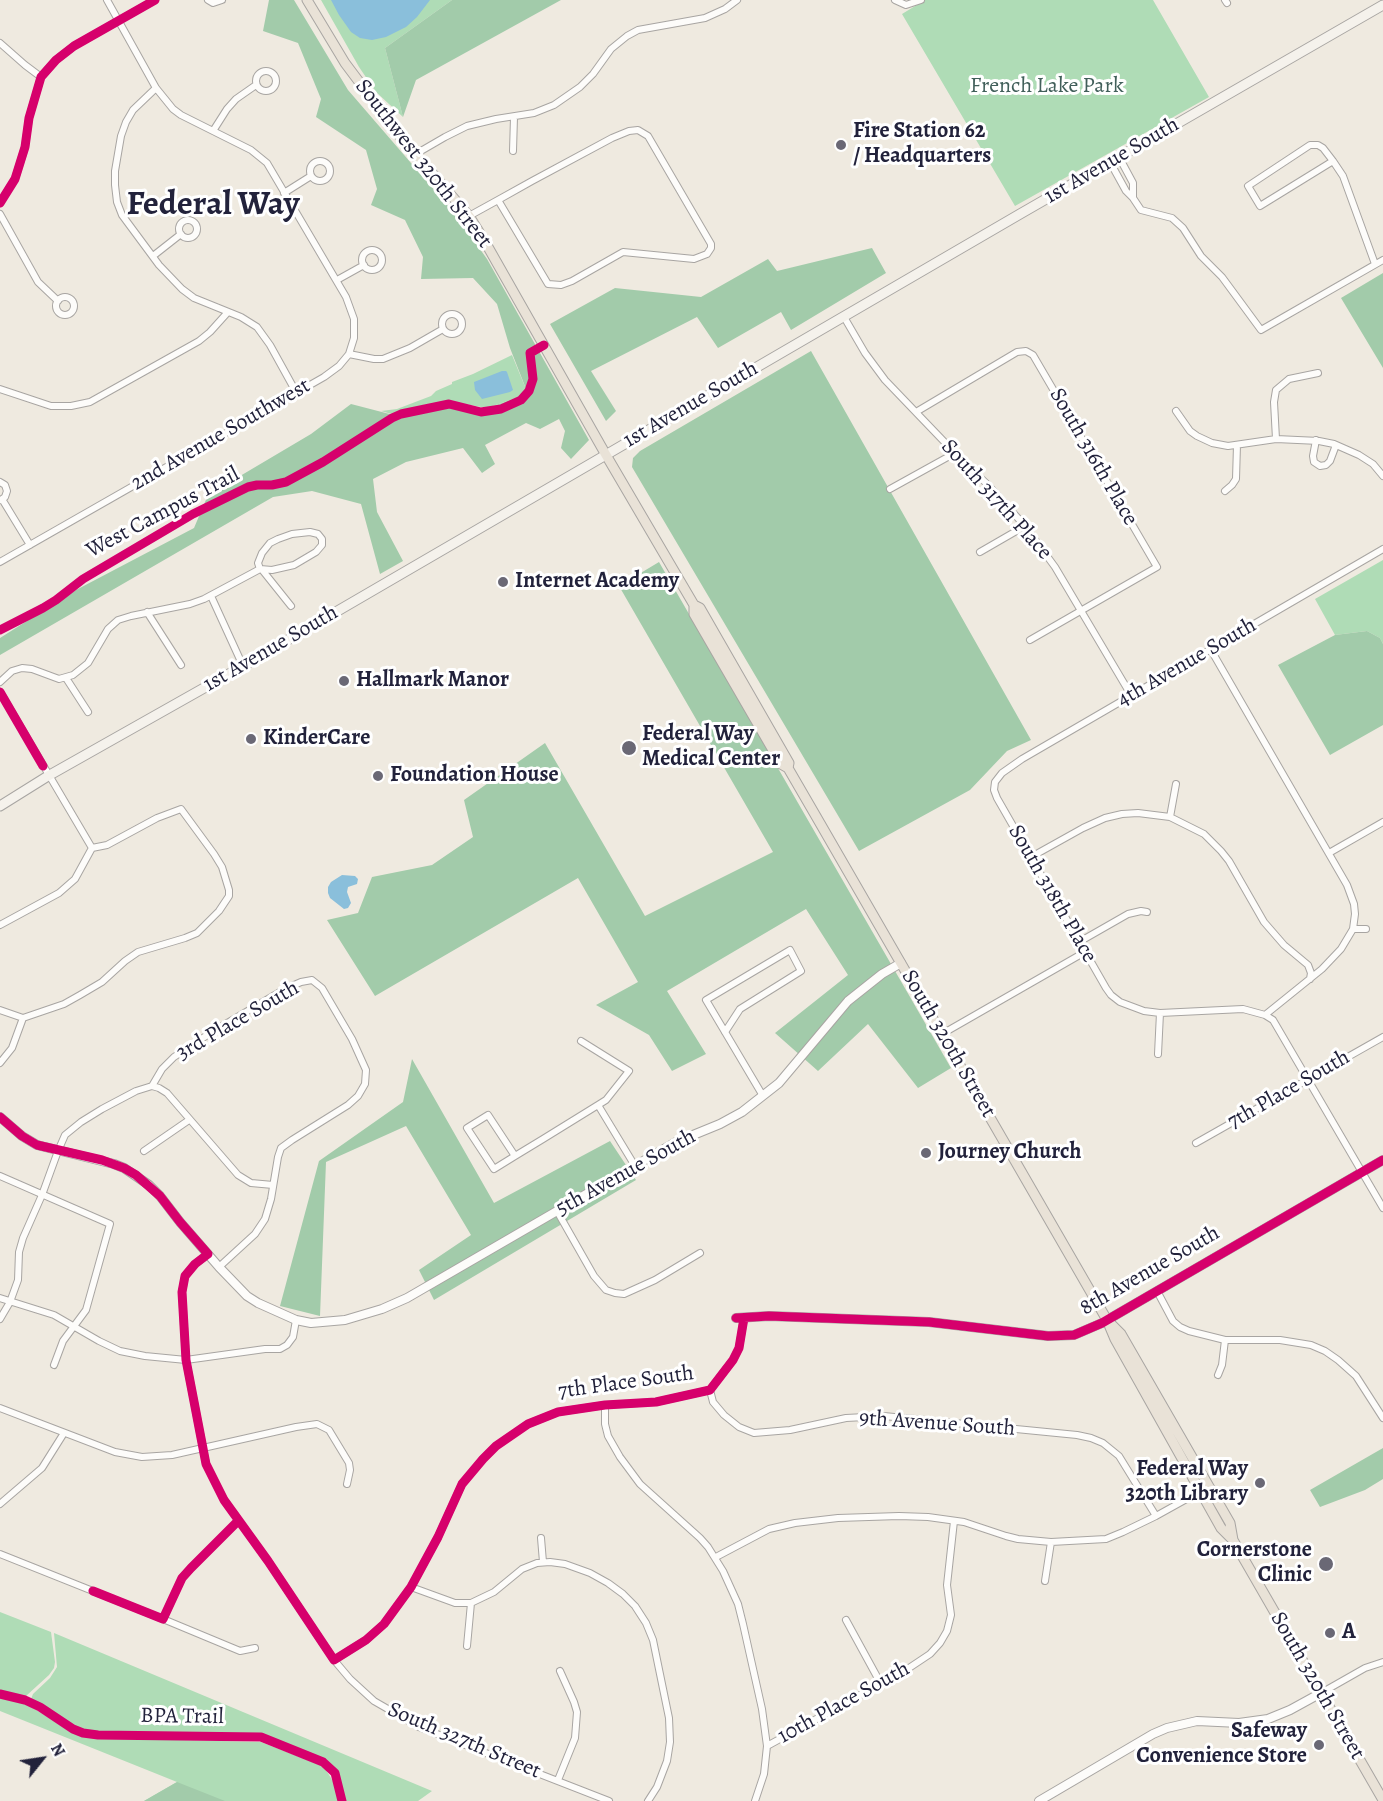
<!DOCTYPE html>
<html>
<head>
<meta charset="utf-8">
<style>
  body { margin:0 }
  #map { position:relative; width:1383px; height:1801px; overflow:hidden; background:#efeae0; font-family:Alegreya,serif }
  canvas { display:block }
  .north { position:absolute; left:12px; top:1729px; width:60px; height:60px; -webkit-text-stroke:4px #fff; paint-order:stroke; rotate:60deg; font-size:16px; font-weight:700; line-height:24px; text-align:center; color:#22223b }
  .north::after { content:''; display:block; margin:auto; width:21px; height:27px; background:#22223b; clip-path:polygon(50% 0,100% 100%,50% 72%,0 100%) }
</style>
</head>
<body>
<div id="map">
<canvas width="1383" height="1801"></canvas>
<div class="north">N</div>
</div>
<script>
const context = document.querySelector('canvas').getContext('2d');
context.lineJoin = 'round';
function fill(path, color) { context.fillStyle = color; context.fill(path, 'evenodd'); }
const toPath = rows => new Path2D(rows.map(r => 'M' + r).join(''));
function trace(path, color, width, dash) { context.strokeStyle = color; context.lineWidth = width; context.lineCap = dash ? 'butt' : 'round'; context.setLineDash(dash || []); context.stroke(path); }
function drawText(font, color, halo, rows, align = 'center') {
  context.font = font + ' Alegreya,serif'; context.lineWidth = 6; context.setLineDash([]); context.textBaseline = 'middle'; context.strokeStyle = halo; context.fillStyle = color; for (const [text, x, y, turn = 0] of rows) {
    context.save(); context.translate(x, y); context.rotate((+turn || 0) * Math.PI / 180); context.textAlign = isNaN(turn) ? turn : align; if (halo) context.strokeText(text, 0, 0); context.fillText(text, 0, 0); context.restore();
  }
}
const green = toPath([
  [321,0,452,0,385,48,403,117,376,92,359,67],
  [925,0,1153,0,1209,97,1015,206,902,14],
  [512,355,528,394,490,407,481,407,454,402,395,415,381,411,397,409,431,396,436,391,452,384,452,382,473,374],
  [1383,560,1383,644,1380,638,1367,631,1335,635,1315,599],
  [0,1612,51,1632,55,1662,54,1668,49,1675,26,1696,0,1691],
  [54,1633,432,1791,418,1801,344,1801,340,1781,333,1769,326,1760,263,1736,197,1733,94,1732,77,1728,31,1699,33,1694,50,1678,57,1667],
  [0,1697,25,1703,70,1731,91,1738,261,1742,320,1765,326,1770,334,1783,338,1801,144,1801,177,1782,0,1711]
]);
const forest = toPath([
  [269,0,294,0,348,90,455,214,487,259,589,440,571,459,561,448,565,431,559,419,540,429,526,423,485,445,495,464,482,473,463,448,406,462,373,479,377,512,403,561,380,574,361,504,312,491,273,497,0,655,0,638,76,590,194,528,208,495,311,434,351,404,401,417,454,405,479,411,528,394,510,348,497,304,473,278,421,279,423,257,405,220,371,205,377,189,366,150,316,117,321,99,298,43,263,31],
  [452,0,561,0,416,80,403,117,385,48],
  [872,248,886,273,791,330,781,312,718,348,697,317,591,371,616,411,606,421,550,324,615,288,701,297,768,259,777,271],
  [1383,273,1383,368,1341,298],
  [811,351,1031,740,1007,751,970,790,859,851,632,467,633,458,640,451],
  [659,562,951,1068,918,1088,868,1024,818,1071,775,1033,848,975,806,909,667,991,706,1054,672,1071,649,1035,596,1005,638,982,578,878,375,996,327,920,358,913,372,877,432,865,473,837,464,800,545,743,645,916,773,852,619,586],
  [1367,631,1380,638,1383,644,1383,725,1330,755,1278,665,1335,635],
  [412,1059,494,1203,610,1141,636,1180,434,1300,419,1270,471,1235,406,1126,326,1162,320,1316,280,1306,319,1161,403,1102],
  [1383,1448,1383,1479,1365,1490,1320,1507,1310,1490],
  [177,1782,225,1801,144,1801]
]);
const water = toPath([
  [331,0,430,0,417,17,406,27,386,37,372,40,360,38,351,32,339,15],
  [502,371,506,371,507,372,513,390,510,392,482,399,475,390,474,382],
  [342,875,355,876,358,879,357,884,348,887,347,892,351,903,348,908,344,909,330,898,328,893,328,887,331,882]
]);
const minor = toPath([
  [107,0,156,88,173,109,181,115,251,150,267,163,346,297,354,319,354,338,349,354],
  [208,0,213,3,222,0],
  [895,0,906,5,921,0],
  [1225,0,1227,3],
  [0,43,25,65,41,77],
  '256 81a10 10 0 1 1 20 0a10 10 0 1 1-20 0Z',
  [156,88,133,110,126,122,121,136,115,171,115,185,117,202,122,215,159,265,182,289,194,298,241,317,257,327,270,345,296,392],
  [213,131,227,109,236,99,256,85],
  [513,151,514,117],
  [414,155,445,137,467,126,496,119,534,113,554,105,580,87,593,74,611,49,627,36,638,30,705,18,725,9,737,0],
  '310 171a10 10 0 1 1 20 0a10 10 0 1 1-20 0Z',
  [1333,161,1260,206,1248,186,1310,145,1318,145,1323,148,1333,161,1343,176,1375,264],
  [1110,162,1126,191,1133,198,1133,183,1119,157],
  [284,193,311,176],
  [1133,198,1141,210,1172,218,1183,228,1201,256,1222,277,1261,330,1383,260],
  [0,203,15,179,25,147,29,118,41,77,56,60,74,46,155,0],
  [0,214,38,282,58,301],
  [469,216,498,200,532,181,612,138,629,131,638,130,648,136,711,244,711,248,707,254,694,259,623,252,572,281,561,285,548,284,498,200],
  '179 229a9 9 0 1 1 18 0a9 9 0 1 1-18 0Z',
  '362 260a10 10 0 1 1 20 0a10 10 0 1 1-20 0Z',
  [153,256,181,234],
  [337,280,364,265],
  '56 306a9 9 0 1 1 18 0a9 9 0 1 1-18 0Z',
  '442 324a10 10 0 1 1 20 0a10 10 0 1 1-20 0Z',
  [844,317,865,353,885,380,955,453,988,485,1025,526,1055,567,1131,695],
  [0,389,51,406,71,406,90,402,199,341,210,332,228,312],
  [1176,411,1190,431,1197,436,1212,443,1228,446,1276,439,1319,441,1334,444,1359,455,1373,464,1383,476],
  [916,412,1017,352,1026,351,1033,355,1157,567,1030,640],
  [1276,439,1274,402,1276,390,1289,379,1318,373],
  [1316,440,1313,456,1314,462,1320,466,1326,465,1330,461,1336,445],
  [0,482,5,485,7,491,5,497,1,500],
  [890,489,955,453],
  [1225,491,1232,485,1236,479,1237,445],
  [2,499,30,545],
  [980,552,1025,526],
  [0,562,324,377,339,366,349,354,374,359,383,359,410,348,443,329],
  [263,571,291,606],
  [211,596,243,666],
  [147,612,181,665],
  [1211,650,1347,885,1354,904,1355,914,1353,929,1341,949,1322,969,1265,1015,1243,1009,1160,1013,1144,1011,1120,1002,1111,995,1106,988,997,798,994,790,995,782,1002,773,1022,759,1383,549],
  [66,678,88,712],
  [0,682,12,671,22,668,32,669,59,679,73,675,88,663,108,629,118,620,131,616,190,604,204,599,260,569,272,570,294,565,316,552,322,545,322,539,318,534,310,532,292,534,278,539,270,543,262,553,258,563,260,569],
  [0,692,92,848],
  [1176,784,1170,817,1204,834,1221,851,1229,861,1264,922,1284,945,1308,965,1311,973,1310,979],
  [1329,853,1383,822],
  [1031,857,1083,828,1105,818,1122,814,1138,813,1170,817],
  [0,925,59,893,75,879,92,848,107,845,157,818,181,809,214,854,222,867,229,890,229,896,219,911,197,933,185,938,138,952,125,961,102,982,80,995,64,1004,23,1018,12,1048,0,1063],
  [1353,929,1366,929],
  [1079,942,1128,914,1141,911,1147,912],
  [0,1010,23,1018],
  [1265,1015,1273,1020,1383,1208],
  [725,1032,740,1009,801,971,790,950,706,1000,763,1096],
  [942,1034,1085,952],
  [1158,1054,1160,1013],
  [152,1086,159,1088,167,1093,238,1175,251,1183,273,1185],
  [598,1105,635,1166],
  [1196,1143,1383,1037],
  [144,1151,189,1120],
  [515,1156,488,1115,467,1128,494,1169,515,1156,543,1139,598,1105,606,1100,629,1071,581,1041],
  [0,1176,110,1224,86,1310,63,1341,54,1365],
  [557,1211,594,1276,606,1290,615,1293,624,1294,655,1280,700,1253],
  [208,1254,195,1264,185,1276,182,1292,186,1360,206,1464,224,1500,268,1561,334,1660,350,1679,374,1701,419,1727,609,1801],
  [1157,1291,1173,1321,1180,1327,1189,1331,1225,1340,1280,1340,1311,1345,1325,1351,1338,1360,1356,1376,1383,1418],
  [0,1298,54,1315,99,1341,120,1351,145,1356,186,1360,265,1349,280,1349,287,1345,293,1337,296,1320],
  [0,1319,10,1302,18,1280,19,1252,23,1238,42,1195,58,1151,65,1135,81,1122,102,1109,136,1091,152,1086,162,1069,174,1057,212,1032,285,989,301,982,312,980,322,988,352,1039,366,1070,365,1084,358,1096,348,1105,292,1140,281,1148,278,1157,271,1199,265,1219,255,1234,219,1267],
  [1218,1375,1222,1365,1225,1340],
  [710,1390,713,1402,724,1415,739,1427,754,1433,790,1430,846,1418,884,1416,1077,1435,1091,1438,1103,1443,1119,1456,1156,1516],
  [605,1405,605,1424,608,1436,620,1457,640,1484,700,1538,708,1547,723,1571,738,1604,743,1624,762,1709,767,1746],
  [0,1408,115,1452,142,1457,172,1455,296,1427,317,1424,329,1430,349,1463,350,1470,347,1484],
  [0,1504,42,1468,64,1433],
  [541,1538,543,1562],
  [0,1554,163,1619,240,1651,255,1648],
  [716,1557,769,1529,795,1523,838,1518,899,1516,928,1517,964,1522,1006,1536,1018,1539,1051,1542,1106,1539,1123,1532,1156,1516,1201,1491],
  [1045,1581,1051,1542],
  [411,1587,455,1603,471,1603,494,1592,522,1569,537,1563,550,1562,565,1564,590,1573,608,1583,623,1594,635,1606,646,1623,653,1640,669,1718,670,1742,667,1761,657,1787,648,1801],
  [163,1619,182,1578,191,1568,238,1521],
  [846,1620,881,1684],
  [467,1646,471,1603],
  [334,1660,366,1640,384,1624,411,1587,438,1537,462,1484,483,1459,496,1446,528,1424,558,1412,605,1405,656,1402,710,1390,733,1360,739,1348,744,1318],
  [1321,1693,1365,1668,1383,1662],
  [558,1780,575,1738,577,1712,574,1702,560,1671],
  [755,1801,764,1774,767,1746,906,1670,930,1654,940,1643,947,1631,951,1615,947,1585,954,1521]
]);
const tertiary = toPath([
  [0,1117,22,1136,37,1145,114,1164,124,1168,149,1185,160,1196,180,1222,219,1267,247,1296,258,1303,296,1320,311,1323,345,1320,382,1309,407,1298,676,1142,720,1124,742,1112,779,1083,848,1001,882,974,901,963],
  [736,1318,769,1316,929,1322,1048,1336,1074,1335,1102,1323,1383,1160],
  [1039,1801,1153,1734,1167,1728,1197,1721,1239,1723,1268,1719,1290,1710,1321,1693]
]);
const secondary = toPath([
  [0,806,48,776,243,666,1020,214,1383,5]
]);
const primary = toPath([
  [307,0,345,63,414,155,433,174,469,216,484,240,606,455,694,605,700,608,789,763,788,768,817,818,1107,1320,1115,1339,1221,1528,1233,1540,1383,1800],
  [694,605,694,614,781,764,788,768],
  [1111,1324,1121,1334,1230,1523,1233,1540]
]);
const cycleway = toPath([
  [0,203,15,179,25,147,29,118,41,77,56,60,74,46,155,0],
  [0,630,43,608,56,600,83,579,193,514,248,487,257,485,272,485,286,482,323,462,392,418,401,414,449,404,481,412,501,409,521,400,529,391,533,379,530,353,544,345],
  [0,692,43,766],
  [0,1117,22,1136,37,1145,102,1160,124,1168,136,1175,160,1196,180,1222,208,1254,195,1264,185,1276,182,1292,186,1360,206,1464,224,1500,268,1561,334,1660,366,1640,384,1624,411,1587,438,1537,462,1484,483,1459,496,1446,528,1424,558,1412,605,1405,656,1402,710,1390,733,1360,739,1348,744,1318],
  [736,1318,769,1316,929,1322,1048,1336,1074,1335,1102,1323,1383,1160],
  [93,1591,163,1619,182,1578,191,1568,238,1521],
  [0,1694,25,1700,40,1707,73,1729,83,1733,98,1735,261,1737,323,1762,335,1773,342,1801]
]);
const markers = [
  [841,145,6,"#6a6875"],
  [503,582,6,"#6a6875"],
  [344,681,6,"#6a6875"],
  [251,739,6,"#6a6875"],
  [629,748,8,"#6a6875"],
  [378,776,6,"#6a6875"],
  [926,1153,6,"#6a6875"],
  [1260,1483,6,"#6a6875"],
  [1326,1564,8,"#6a6875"],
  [1330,1633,6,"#6a6875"],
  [1319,1745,6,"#6a6875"]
];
const parkNames = [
  ["French Lake Park",1047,87]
];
const poiNames = [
  ["Fire Station 62",853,132],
  ["/ Headquarters",853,157],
  ["Internet Academy",515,582],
  ["Hallmark Manor",356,681],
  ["Federal Way",642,735],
  ["Medical Center",642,760],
  ["KinderCare",263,739],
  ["Foundation House",390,776],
  ["Journey Church",938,1153],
  ["Federal Way",1248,1470,"right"],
  ["320th Library",1248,1495,"right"],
  ["Cornerstone",1312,1551,"right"],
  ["Clinic",1312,1576,"right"],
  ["A",1342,1633],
  ["Safeway",1307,1732,"right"],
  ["Convenience Store",1307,1757,"right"]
];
const streetNames = [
  ["1st Avenue South",1112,161,-30],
  ["Southwest 320th Street",423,164,52],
  ["1st Avenue South",691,405,-30],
  ["2nd Avenue Southwest",221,435,-30],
  ["South 316th Place",1093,457,60],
  ["South 317th Place",996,500,48],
  ["West Campus Trail",163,513,-28],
  ["1st Avenue South",271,649,-30],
  ["4th Avenue South",1187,663,-30],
  ["South 318th Place",1052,894,60],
  ["3rd Place South",238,1021,-30],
  ["South 320th Street",948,1044,60],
  ["7th Place South",1289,1090,-30],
  ["5th Avenue South",626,1173,-29],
  ["8th Avenue South",1150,1271,-30],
  ["7th Place South",626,1383,-8],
  ["9th Avenue South",937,1424,4],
  ["South 320th Street",1317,1686,60],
  ["10th Place South",844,1703,-29],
  ["BPA Trail",182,1717,1],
  ["South 327th Street",464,1741,23]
];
const townNames = [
  ["Federal Way",213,206]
];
fill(green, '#afdcb6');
fill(forest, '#a2cbaa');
fill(water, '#8abfdb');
trace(minor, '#a8a5a2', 8);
trace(tertiary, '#a8a5a2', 10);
trace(secondary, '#a8a5a2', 11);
trace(primary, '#a8a5a2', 11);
trace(minor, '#fdfcfa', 6);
trace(tertiary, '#fdfcfa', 8);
trace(secondary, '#f5f2ec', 9);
trace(primary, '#e9e2d7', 9);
trace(cycleway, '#d6006c', 9);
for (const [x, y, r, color] of markers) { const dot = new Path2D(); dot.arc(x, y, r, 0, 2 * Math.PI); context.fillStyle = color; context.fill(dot); trace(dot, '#fff', 2); }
drawText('22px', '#415f5a', '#fff', parkNames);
drawText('bold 22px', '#22223b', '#fff', poiNames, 'left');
drawText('22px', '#22223b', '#fff', streetNames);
drawText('bold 34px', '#22223b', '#fff', townNames);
</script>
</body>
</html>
